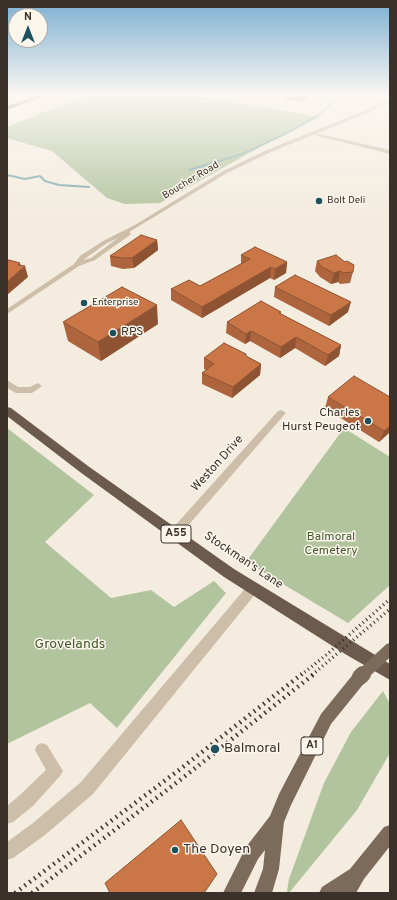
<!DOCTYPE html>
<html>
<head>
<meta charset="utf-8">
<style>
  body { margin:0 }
  #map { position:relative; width:397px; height:900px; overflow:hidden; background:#f4ecdf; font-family:Overpass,sans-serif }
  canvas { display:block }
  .frame { position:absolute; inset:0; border:8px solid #3a312a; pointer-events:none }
  .north { position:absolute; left:8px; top:8px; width:40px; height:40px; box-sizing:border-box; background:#fbf6ec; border:1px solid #aea79e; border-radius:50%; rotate:0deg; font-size:11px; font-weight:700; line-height:16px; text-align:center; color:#3a312a }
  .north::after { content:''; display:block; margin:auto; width:14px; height:18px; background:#1d515d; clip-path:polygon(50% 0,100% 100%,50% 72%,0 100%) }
</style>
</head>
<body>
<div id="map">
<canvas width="397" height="900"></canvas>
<div class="frame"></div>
<div class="north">N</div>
</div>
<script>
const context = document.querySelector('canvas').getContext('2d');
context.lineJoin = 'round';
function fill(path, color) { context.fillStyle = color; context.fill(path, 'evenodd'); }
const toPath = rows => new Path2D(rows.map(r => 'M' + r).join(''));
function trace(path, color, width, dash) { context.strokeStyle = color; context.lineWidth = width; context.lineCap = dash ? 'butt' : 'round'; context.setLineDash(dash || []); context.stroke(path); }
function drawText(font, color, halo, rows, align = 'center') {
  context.font = font + ' Overpass,sans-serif'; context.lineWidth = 3; context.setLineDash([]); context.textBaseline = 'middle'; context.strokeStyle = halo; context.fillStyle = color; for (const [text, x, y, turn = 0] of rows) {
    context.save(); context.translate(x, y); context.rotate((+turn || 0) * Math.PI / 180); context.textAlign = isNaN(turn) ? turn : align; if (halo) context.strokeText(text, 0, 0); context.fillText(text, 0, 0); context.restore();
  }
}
const green = toPath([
  [89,94,186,94,320,117,253,151,160,203,125,204,107,198,52,151,7,138,7,127],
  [7,428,94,495,45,542,111,598,151,590,174,607,214,581,226,593,117,728,90,703,7,744],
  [344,428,390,457,390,585,348,623,246,562],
  [383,691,390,704,390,753,357,810,289,893,287,891,289,879,324,783,351,732]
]);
const streamFar1 = toPath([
  [216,162,242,154,287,133,317,116,343,94]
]);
const stream = toPath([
  [189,170,219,161],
  [7,175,25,179,40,176,45,181,59,185,89,187]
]);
const minor = toPath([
  [310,132,390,150,390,154,310,134,310,132],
  [7,380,18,387,30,387,38,383,42,386,32,393,16,393,7,388,7,380],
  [281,410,286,413,284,415,179,536,175,538,171,536,169,533,171,530,278,411,281,410],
  [253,582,257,584,259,588,257,592,93,794,45,835,13,858,7,860,7,842,33,823,81,782,249,584,253,582],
  [42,743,47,745,60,766,63,771,60,776,33,806,13,822,7,824,7,806,21,794,46,770,35,750,37,745,42,743]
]);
const tertiary = toPath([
  [390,99,390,102,370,112,271,152,227,173,129,232,131,234,130,235,95,260,79,266,7,314,7,309,74,264,80,256,103,241,135,225,223,171,267,150,366,110,390,99],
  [118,238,91,258,83,260,107,243,118,238]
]);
const primary = toPath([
  [360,670,365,672,367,677,365,682,331,724,291,805,284,822,279,869,272,893,254,893,263,869,265,850,258,859,241,893,223,893,246,847,270,816,279,794,321,714,355,672,360,670],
  [390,825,390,846,364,879,356,893,319,893,322,887,350,869,384,827,390,825]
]);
const trunk = toPath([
  [7,407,11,408,88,466,234,569,390,664,390,680,345,654,224,577,80,472,7,416,7,407]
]);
const motorway = toPath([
  [43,94,49,94,7,110,7,106,43,94]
]);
const railFar1 = toPath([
  [301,675,325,656,390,599],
  [312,675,390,609]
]);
const rail = toPath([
  [15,893,179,770,302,674],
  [32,893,184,777,314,674]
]);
const primaryBridgeFar1 = toPath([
  [362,675,390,649]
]);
const primaryBridge = toPath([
  [360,677,363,674]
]);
const wall = toPath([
  [284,94,312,94,302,102,283,99],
  [157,240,158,250,134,268,123,269,111,266,110,256],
  [241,255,287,262,286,273,274,280,270,278,202,318,171,300,171,289,200,286,241,264],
  [317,261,353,272,350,283,340,284,338,282,331,284,320,277,315,271],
  [275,287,348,312,329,326,274,297],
  [281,312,281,314,341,345,339,356,325,366,295,348,280,358,250,341,245,344,226,333,227,322],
  [63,322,158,324,101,361,68,341],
  [246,356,261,364,260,375,232,398,202,384,202,373,206,370,204,369,204,358],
  [328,397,390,432,379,442,325,408]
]);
const shadedWall = toPath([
  [303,94,312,94,302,102],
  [157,240,158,250,134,268,132,258],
  [287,262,286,273,274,280,275,269],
  [20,263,22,269,25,266,28,277,7,295,7,282,18,265],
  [271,267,270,278,202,318,202,307],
  [340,271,338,282,331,284,334,273],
  [351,302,348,312,329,326,331,315],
  [157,305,158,324,101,361,98,342],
  [251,331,250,341,245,344,246,334],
  [296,337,295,348,280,358,281,347],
  [341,345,339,356,325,366,328,355],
  [261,364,260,375,232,398,233,387],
  [390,426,390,432,379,442,384,431]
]);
const building = toPath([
  [141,235,157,240,132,258,122,258,110,256,141,235],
  [255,247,287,262,275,269,271,267,202,307,171,289,189,280,200,286,250,259,241,255,255,247],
  [336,255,345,262,347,261,354,265,353,272,343,273,340,271,334,273,322,267,317,261,336,255],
  [9,260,20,263,18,265,25,266,7,282,7,262,9,260],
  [295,275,351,302,331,315,275,287,295,275],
  [122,287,157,305,98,342,63,322,122,287],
  [261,301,281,312,279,313,341,345,328,355,296,337,281,347,251,331,246,334,227,322,261,301],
  [224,343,246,354,246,356,261,364,233,387,202,373,214,364,204,358,224,343],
  [354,376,390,397,390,426,384,431,328,397,354,376],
  [181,820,217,874,204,893,110,893,105,883,181,820]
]);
const markers = [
  [319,201,4,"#1d515d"],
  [84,303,4,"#1d515d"],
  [113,333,4,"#1d515d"],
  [368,421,4,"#1d515d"],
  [215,749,5,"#1d515d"],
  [175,850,4,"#1d515d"]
];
const farStreetnames = [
  ["Boucher Road",191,181,-31]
];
const farPoinames = [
  ["Bolt Deli",327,201],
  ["Enterprise",92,303]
];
const shields = [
  [176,534,30],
  [312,746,22]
];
const shieldNames = [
  ["A55",176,534],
  ["A1",312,746]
];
const poiNames = [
  ["RPS",121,333],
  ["Charles",360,414,"right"],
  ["Hurst Peugeot",360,428,"right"]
];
const streetNames = [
  ["Weston Drive",218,464,-48],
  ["Stockman's Lane",243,561,34]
];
const parkNames = [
  ["Balmoral",331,538],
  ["Cemetery",331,552]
];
const nearParknames = [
  ["Grovelands",70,645]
];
const nearPoinames = [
  ["Balmoral",224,749],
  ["The Doyen",183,850]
];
fill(green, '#b2c49e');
trace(streamFar1, '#7ca9b2', 1.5);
trace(stream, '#7ca9b2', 2);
fill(minor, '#cdbeaa');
fill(tertiary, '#cdbeaa');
fill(primary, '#7c6a5a');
fill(trunk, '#6c5b4d');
fill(motorway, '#5b4c40');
trace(railFar1, '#3a312a', 3.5, [1, 3.5]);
trace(rail, '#3a312a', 4.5, [1.5, 4.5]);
trace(primaryBridgeFar1, '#7c6a5a', 12);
trace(primaryBridge, '#7c6a5a', 16);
fill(wall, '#ae653d');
fill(shadedWall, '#8d5332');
fill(building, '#ca7647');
trace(building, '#8d5332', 1);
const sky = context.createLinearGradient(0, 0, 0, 220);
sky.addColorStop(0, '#7db0d2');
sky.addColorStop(0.43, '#faf6f1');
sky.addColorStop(1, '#faf6f100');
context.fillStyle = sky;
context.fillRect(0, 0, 397, 220);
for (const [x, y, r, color] of markers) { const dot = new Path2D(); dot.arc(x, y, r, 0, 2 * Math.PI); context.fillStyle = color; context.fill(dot); trace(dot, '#fbf6ec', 1.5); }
drawText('10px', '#3a312a', '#fbf6ec', farStreetnames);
drawText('10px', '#3a312a', '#fbf6ec', farPoinames, 'left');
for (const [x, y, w] of shields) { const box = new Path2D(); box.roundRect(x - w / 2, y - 9, w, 18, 3); context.fillStyle = '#fbf6ec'; context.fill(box); trace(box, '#3a312a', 1); }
drawText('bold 11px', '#3a312a', null, shieldNames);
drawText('12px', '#3a312a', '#fbf6ec', poiNames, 'left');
drawText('12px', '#3a312a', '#fbf6ec', streetNames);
drawText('12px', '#43592c', '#fbf6ec', parkNames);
drawText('14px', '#43592c', '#fbf6ec', nearParknames);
drawText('14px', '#3a312a', '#fbf6ec', nearPoinames, 'left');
</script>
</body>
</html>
